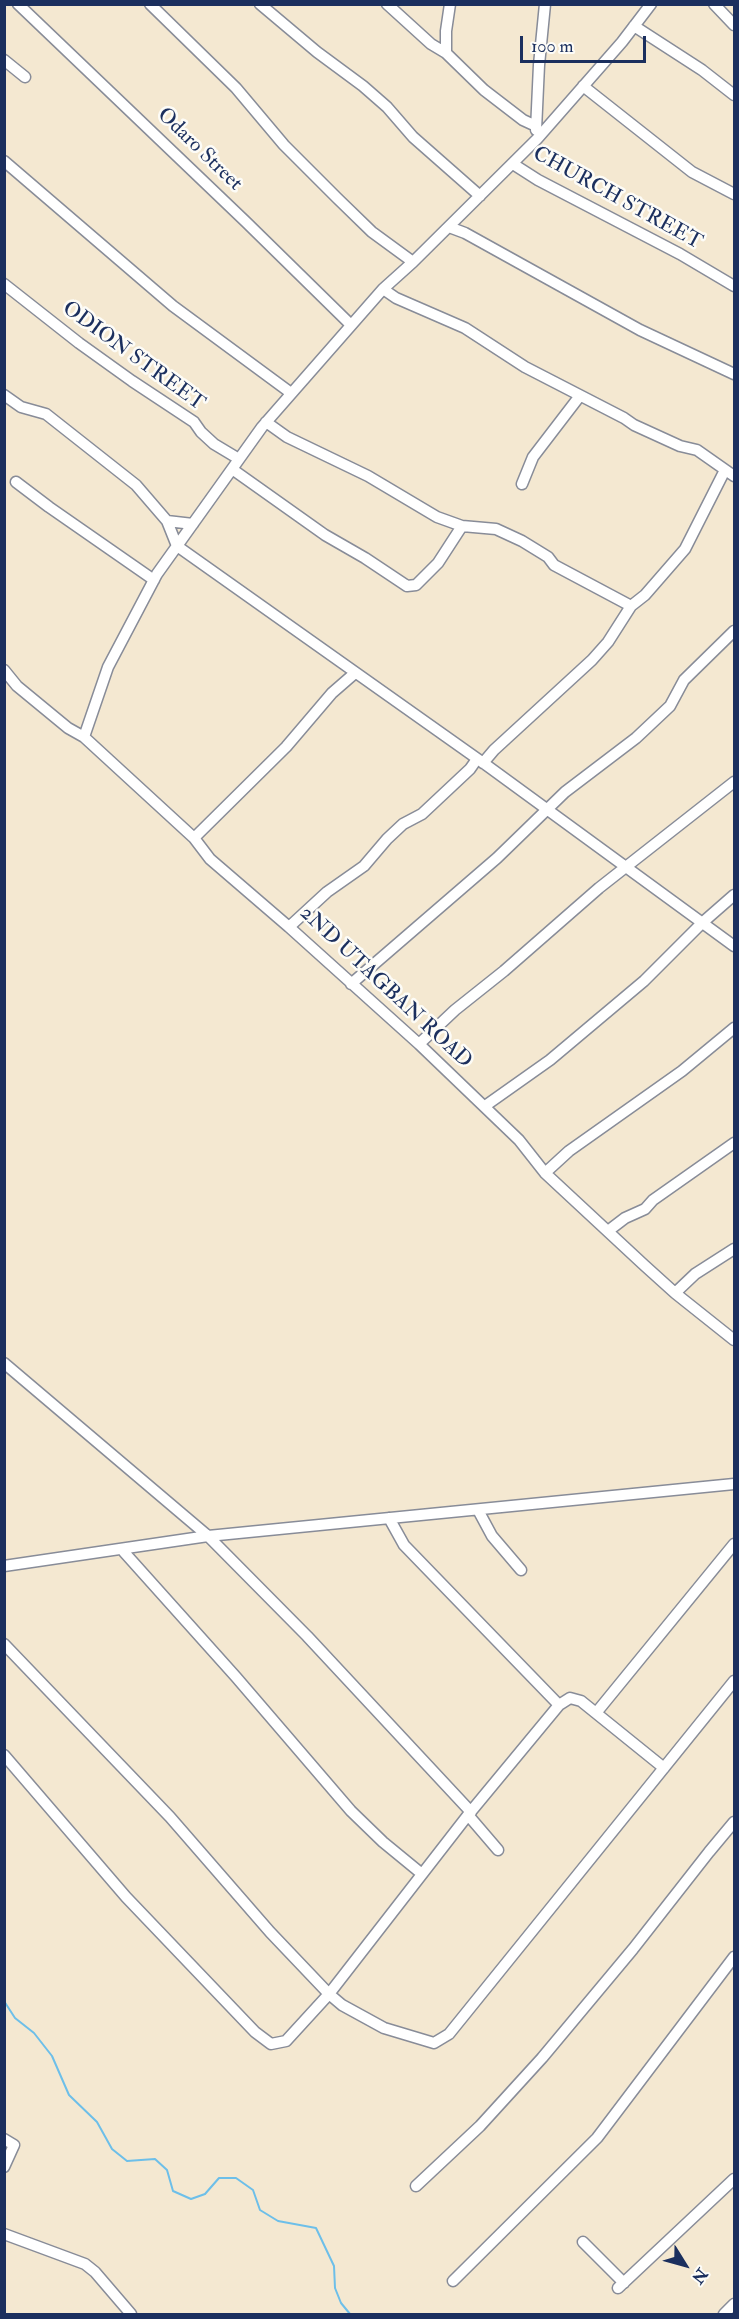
<!DOCTYPE html>
<html>
<head>
<meta charset="utf-8">
<style>
  body { margin:0 }
  #map { position:relative; width:739px; height:2319px; overflow:hidden; background:#f4e8d1; font-family:"IM FELL Double Pica",serif }
  canvas { display:block }
  .frame { position:absolute; inset:0; border:6px solid #1b2f5e; pointer-events:none }
  .north { position:absolute; left:655px; top:2235px; width:60px; height:60px; -webkit-text-stroke:4px #fdfcf7; paint-order:stroke; rotate:127deg; font-size:16px; font-weight:700; line-height:24px; text-align:center; color:#1b2f5e }
  .north::after { content:''; display:block; margin:auto; width:21px; height:27px; background:#1b2f5e; clip-path:polygon(50% 0,100% 100%,50% 72%,0 100%) }
  .scale { position:absolute; left:520px; top:36px; width:126px; height:27px; box-sizing:border-box; border:3px solid #1b2f5e; border-top:0; padding-left:8px; font-size:18px; line-height:21px; white-space:nowrap; color:#1b2f5e; -webkit-text-stroke:4px #fdfcf7; paint-order:stroke }
</style>
</head>
<body>
<div id="map">
<canvas width="739" height="2319"></canvas>
<div class="frame"></div>
<div class="north">N</div>
<div class="scale">100 m</div>
</div>
<script>
const context = document.querySelector('canvas').getContext('2d');
context.lineJoin = 'round';
const toPath = rows => new Path2D(rows.map(r => 'M' + r).join(''));
function trace(path, color, width, dash) { context.strokeStyle = color; context.lineWidth = width; context.lineCap = dash ? 'butt' : 'round'; context.setLineDash(dash || []); context.stroke(path); }
function drawText(font, color, halo, rows, align = 'center') {
  context.font = font + ' "IM FELL Double Pica",serif'; context.lineWidth = 5; context.setLineDash([]); context.textBaseline = 'middle'; context.strokeStyle = halo; context.fillStyle = color; for (const [text, x, y, turn = 0] of rows) {
    context.save(); context.translate(x, y); context.rotate((+turn || 0) * Math.PI / 180); context.textAlign = isNaN(turn) ? turn : align; if (halo) context.strokeText(text, 0, 0); context.fillText(text, 0, 0); context.restore();
  }
}
const stream = toPath([
  [4,2001,15,2018,34,2033,52,2056,69,2095,97,2122,112,2149,127,2161,155,2159,167,2170,173,2191,191,2199,205,2194,219,2178,236,2178,253,2190,260,2210,278,2221,316,2228,334,2266,335,2288,341,2303,350,2314]
]);
const minor = toPath([
  [18,4,246,222,351,325],
  [150,4,236,88,284,145,337,198,372,232,413,262],
  [260,4,317,52,363,86,387,107,413,137,480,196],
  [387,4,431,44,446,53,484,90,523,120,536,126],
  [714,4,734,25],
  [634,26,702,70,734,95],
  [446,53,446,31,450,4],
  [4,60,25,77],
  [583,86,692,172,734,194],
  [536,130,539,65,545,4],
  [4,161,173,306,291,393],
  [513,164,538,180,680,254,734,286],
  [449,227,465,233,640,330,734,374],
  [4,284,79,343,132,381,194,422,201,432,214,444,239,459],
  [383,289,396,298,465,328,525,367,624,418,634,425,680,446,697,450,734,476],
  [4,395,21,407,46,414,136,485,167,521,177,546],
  [266,422,287,437,368,476,437,517,462,526,496,529,522,541,548,557,554,565,631,606],
  [232,469,325,535,365,558,407,586,416,585,438,563,462,526],
  [16,482,49,507,154,580],
  [522,484,533,457,579,397],
  [167,521,193,524],
  [177,546,489,767,734,946],
  [4,670,17,686,68,728,84,737,194,838,210,859,289,927,419,1044,519,1140,545,1173,644,1265,675,1293,734,1340],
  [84,737,108,667,157,574,262,427,383,289,413,262,537,139,622,42,651,4],
  [483,763,494,750,592,660,608,642,631,606,645,595,685,549,725,470],
  [194,838,286,747,332,693,355,673],
  [289,927,327,892,364,866,387,839,403,824,422,814,470,769,477,759],
  [351,984,497,858,565,792,636,738,670,706,684,680,734,631],
  [419,1044,455,1010,504,971,599,888,734,782],
  [485,1106,550,1060,644,981,702,923,734,895],
  [545,1173,569,1151,682,1071,734,1028],
  [608,1231,625,1218,645,1209,653,1200,734,1143],
  [675,1293,695,1274,734,1249],
  [4,1363,208,1536,307,1636,471,1812],
  [478,1510,492,1536,521,1570],
  [389,1518,404,1545,559,1705],
  [124,1552,236,1677,351,1811,383,1842,422,1874],
  [4,1566,208,1536,734,1484],
  [4,1644,170,1817,270,1932,329,1994,342,2005,384,2028,434,2043,449,2034,734,1681],
  [596,1713,734,1544],
  [4,1755,126,1897,255,2032,271,2044,286,2041,329,1994,468,1815,559,1705,570,1698,581,1701,664,1768],
  [468,1815,498,1850],
  [4,2139,14,2145,4,2167],
  [416,2186,480,2126,542,2058,633,1949,709,1852,734,1822],
  [4,2234,85,2264,95,2272,131,2314],
  [583,2242,624,2283],
  [453,2281,597,2138,734,1957],
  [618,2288,734,2179],
  [724,2314,734,2304]
]);
const streetNames = [
  ["Odaro Street",199,150,44],
  ["CHURCH STREET",617,199,29],
  ["ODION STREET",133,357,36],
  ["2ND UTAGBAN ROAD",385,988,43]
];
trace(stream, '#6dbfe9', 2);
trace(minor, '#888c98', 13);
trace(minor, '#fff', 10);
drawText('21px', '#1b2f5e', '#fdfcf7', streetNames);
</script>
</body>
</html>
